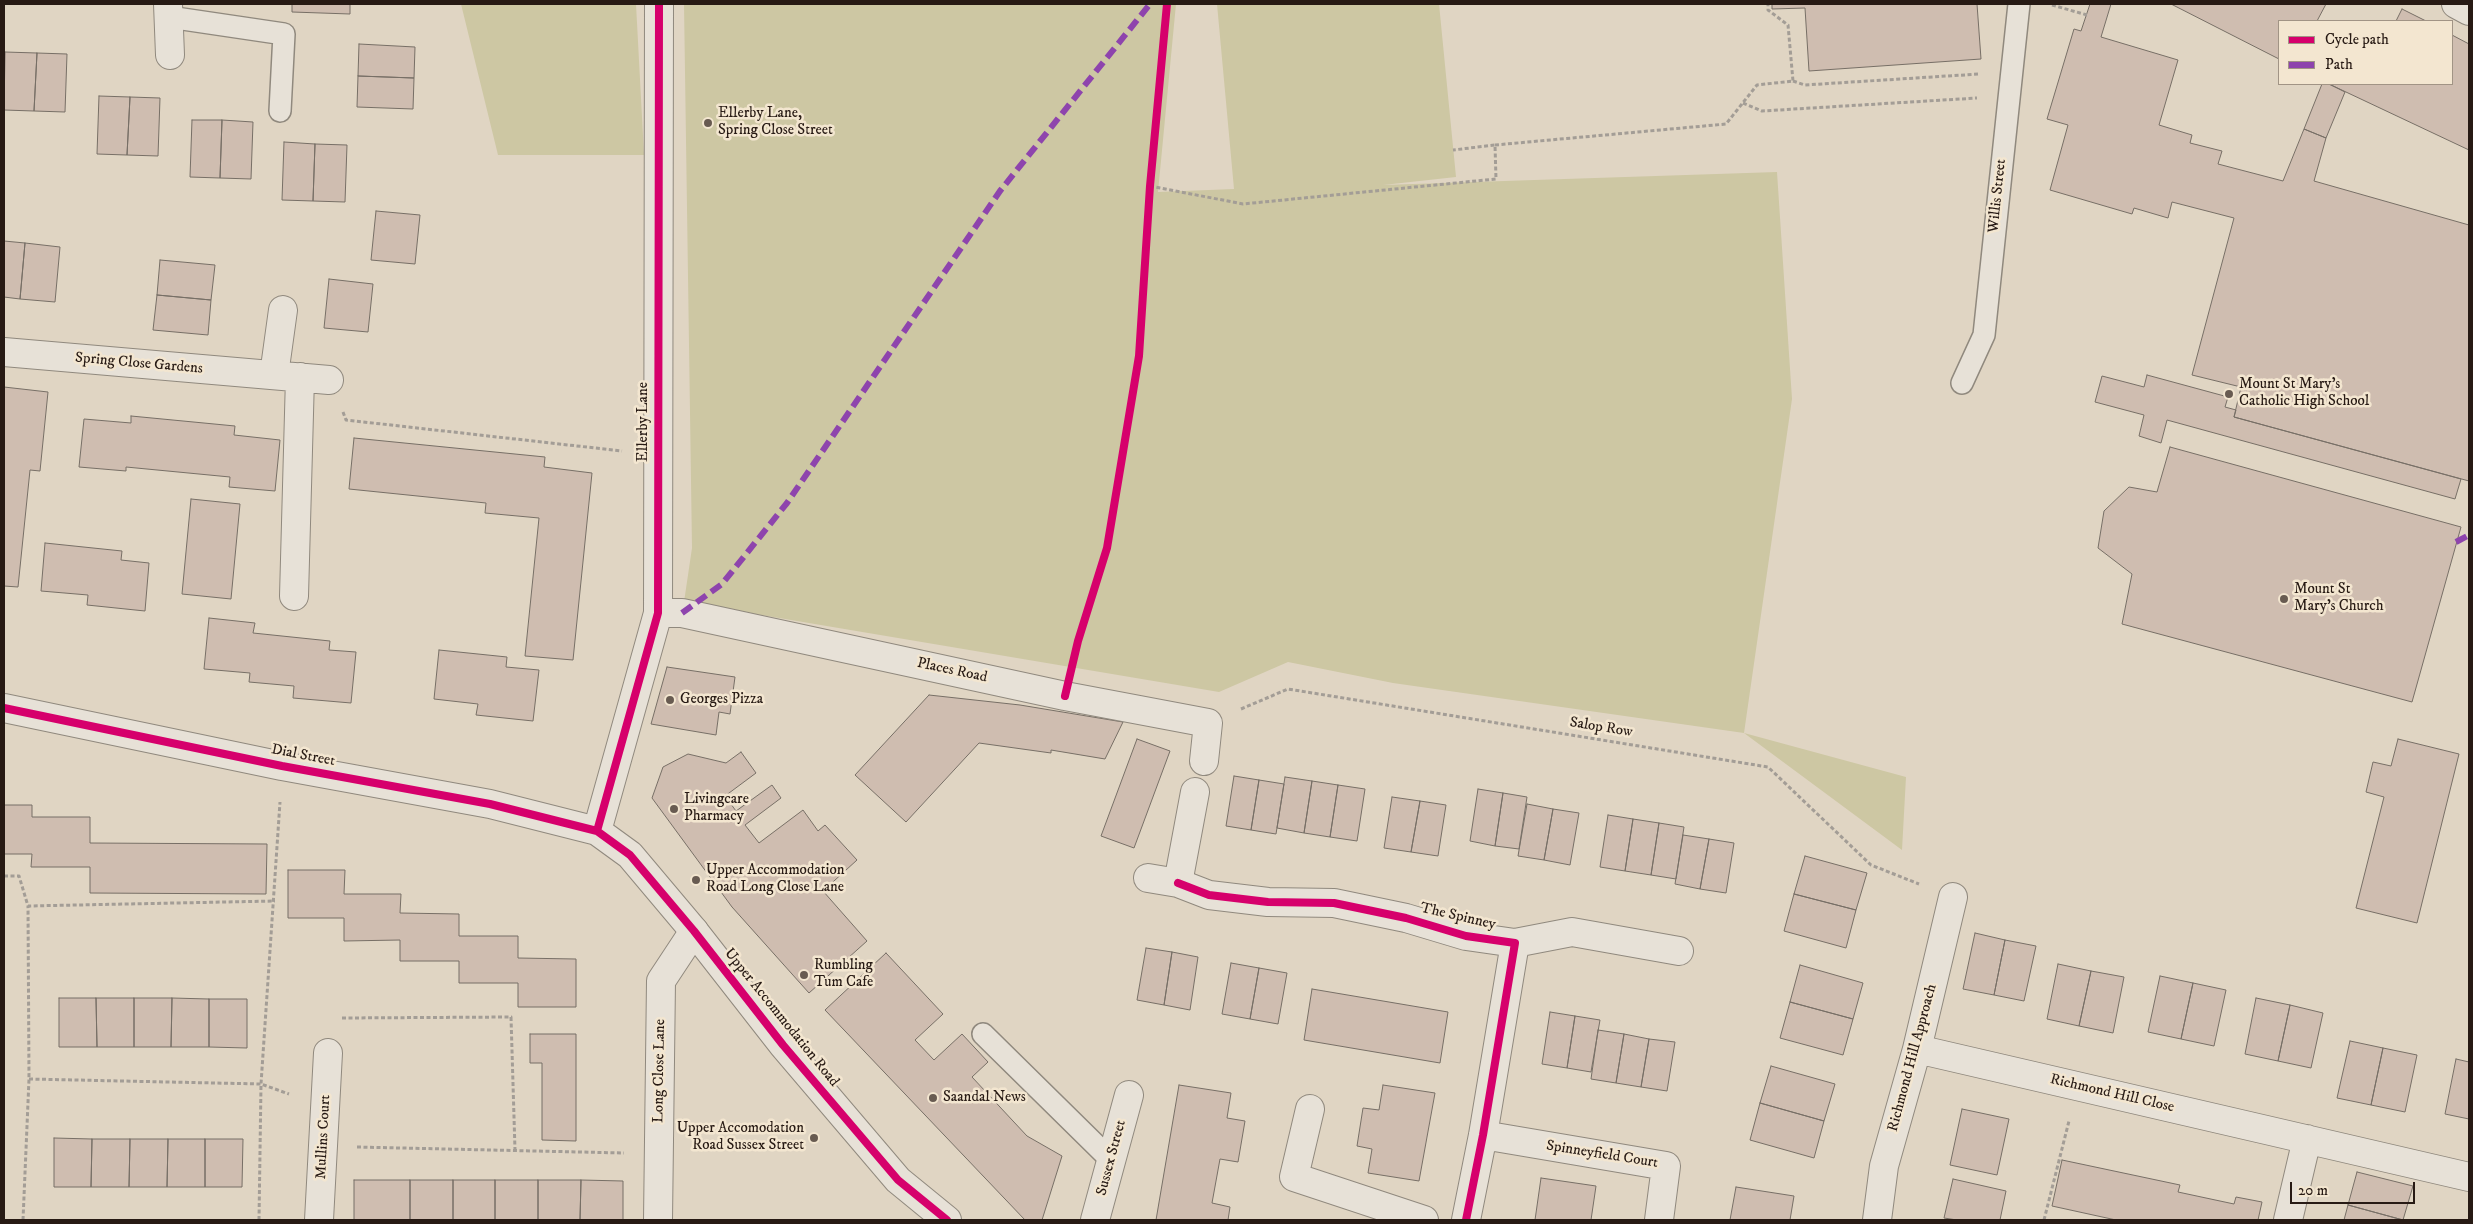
<!DOCTYPE html>
<html>
<head>
<meta charset="utf-8">
<style>
  body { margin:0 }
  #map { position:relative; width:2473px; height:1224px; overflow:hidden; background:#e0d5c3; font-family:"IM FELL DW Pica",serif }
  canvas { display:block }
  .frame { position:absolute; inset:0; border:5px solid #271a14; pointer-events:none }
  .legend { position:absolute; left:2278px; top:20px; width:175px; height:65px; box-sizing:border-box; background:#f3e6d0; border:1px solid #a19485; margin:0; padding:6px 9px; list-style:none; font-size:15px; color:#271a14 }
  .legend li { display:flex; align-items:center; gap:10px; height:25px }
  .legend b { width:25px; border:1px solid #a19485 }
  .scale { position:absolute; left:2290px; top:1182px; width:125px; height:22px; box-sizing:border-box; border:2px solid #271a14; border-top:0; padding-left:6px; font-size:15px; line-height:18px; white-space:nowrap; color:#271a14; -webkit-text-stroke:4px #f3e6d0; paint-order:stroke }
</style>
</head>
<body>
<div id="map">
<canvas width="2473" height="1224"></canvas>
<div class="frame"></div>
<ul class="legend">
<li><b style="height:6px;background:#d6006c"></b>Cycle path</li>
<li><b style="height:6px;background:#8e44ad"></b>Path</li>
</ul>
<div class="scale">20 m</div>
</div>
<script>
const context = document.querySelector('canvas').getContext('2d');
context.lineJoin = 'round';
function fill(path, color) { context.fillStyle = color; context.fill(path, 'evenodd'); }
const toPath = rows => new Path2D(rows.map(r => 'M' + r).join(''));
function trace(path, color, width, dash) { context.strokeStyle = color; context.lineWidth = width; context.lineCap = dash ? 'butt' : 'round'; context.setLineDash(dash || []); context.stroke(path); }
function drawText(font, color, halo, rows, align = 'center') {
  context.font = font + ' "IM FELL DW Pica",serif'; context.lineWidth = 5; context.setLineDash([]); context.textBaseline = 'middle'; context.strokeStyle = halo; context.fillStyle = color; for (const [text, x, y, turn = 0] of rows) {
    context.save(); context.translate(x, y); context.rotate((+turn || 0) * Math.PI / 180); context.textAlign = isNaN(turn) ? turn : align; if (halo) context.strokeText(text, 0, 0); context.fillText(text, 0, 0); context.restore();
  }
}
const green = toPath([
  [461,4,636,4,644,155,498,155],
  [684,4,1176,4,1158,192,1234,189,1217,4,1439,4,1456,177,1383,185,1777,172,1792,399,1744,733,1906,777,1902,850,1744,733,1393,683,1288,662,1219,692,684,602,692,548]
]);
const building = toPath([
  [292,4,350,4,350,14,292,12,292,4],
  [1772,4,1977,4,1981,59,1809,71,1805,8,1772,9,1772,4],
  [2090,4,2111,4,2101,37,2178,60,2159,125,2192,135,2190,143,2222,151,2218,164,2283,181,2304,129,2326,138,2314,181,2469,225,2469,481,2234,417,2241,387,2192,375,2234,218,2172,202,2168,218,2134,208,2132,214,2050,190,2068,125,2047,119,2074,29,2081,31,2090,4],
  [2171,4,2326,4,2317,21,2279,21,2279,59,2171,4],
  [2402,9,2426,21,2396,21,2402,9],
  [2452,35,2469,44,2469,150,2329,84,2452,84,2452,35],
  [359,44,415,47,414,78,358,76,359,44],
  [5,52,37,53,34,111,4,110,5,52],
  [37,53,67,54,65,112,34,111,37,53],
  [358,76,414,78,413,109,357,107,358,76],
  [2322,84,2329,84,2345,92,2326,138,2304,129,2322,84],
  [99,96,130,97,127,155,97,154,99,96],
  [130,97,160,98,158,156,127,155,130,97],
  [192,120,222,120,220,178,190,177,192,120],
  [222,120,253,122,251,179,220,178,222,120],
  [284,142,315,144,313,201,282,200,284,142],
  [315,144,347,145,345,202,313,201,315,144],
  [376,211,420,215,415,264,371,260,376,211],
  [4,241,25,243,20,299,4,297,4,241],
  [25,243,60,247,55,302,20,299,25,243],
  [160,260,215,265,211,300,157,295,160,260],
  [329,279,373,284,368,332,324,328,329,279],
  [157,295,211,300,208,335,153,330,157,295],
  [2147,375,2228,397,2225,407,2236,410,2234,417,2461,479,2455,499,2167,420,2161,443,2139,436,2144,415,2095,402,2102,376,2144,387,2147,375],
  [4,387,48,392,40,471,30,470,18,587,4,586,4,387],
  [131,416,235,426,234,435,280,440,275,491,229,487,230,477,126,467,126,471,79,467,84,419,131,423,131,416],
  [354,438,545,457,544,467,592,473,573,660,525,656,539,518,485,513,486,503,349,489,354,438],
  [2170,447,2461,527,2412,702,2122,624,2132,574,2098,548,2104,511,2129,487,2157,492,2170,447],
  [191,499,240,504,231,599,182,594,191,499],
  [45,543,122,551,121,560,149,563,145,611,87,605,88,595,41,591,45,543],
  [209,618,255,623,253,633,330,641,329,650,356,652,351,703,293,698,294,686,249,682,250,673,204,669,209,618],
  [439,650,507,657,506,667,539,670,533,721,476,715,478,704,434,699,439,650],
  [667,667,735,677,730,714,719,712,716,735,651,724,667,667],
  [929,695,1020,705,1123,722,1105,759,1051,750,1051,753,979,743,906,822,855,775,929,695],
  [1137,739,1170,751,1134,848,1101,836,1137,739],
  [2398,739,2459,754,2417,923,2356,908,2384,797,2366,792,2373,762,2391,766,2398,739],
  [741,752,756,773,725,796,736,811,772,785,781,798,745,825,759,843,803,810,818,831,825,825,857,860,823,891,867,941,809,993,732,907,652,798,663,767,688,754,726,763,741,752],
  [1234,776,1259,780,1251,830,1226,826,1234,776],
  [1285,777,1312,781,1304,833,1277,828,1285,777],
  [1259,780,1284,784,1276,834,1251,830,1259,780],
  [1312,781,1338,785,1330,837,1304,833,1312,781],
  [1338,785,1365,789,1357,841,1330,837,1338,785],
  [1478,789,1503,793,1495,846,1470,841,1478,789],
  [1503,793,1527,797,1519,849,1495,846,1503,793],
  [1392,797,1420,801,1411,852,1384,848,1392,797],
  [1420,801,1446,805,1438,856,1411,852,1420,801],
  [1527,804,1553,809,1544,860,1518,856,1527,804],
  [4,805,32,805,32,817,90,817,90,843,267,844,266,894,90,893,90,867,31,867,32,854,4,854,4,805],
  [1553,809,1579,813,1570,865,1544,860,1553,809],
  [1608,815,1633,819,1625,871,1600,867,1608,815],
  [1633,819,1659,823,1651,875,1625,871,1633,819],
  [1659,823,1684,827,1676,879,1651,875,1659,823],
  [1683,835,1709,839,1700,889,1675,884,1683,835],
  [1709,839,1734,843,1726,893,1700,889,1709,839],
  [1805,856,1867,873,1856,910,1794,894,1805,856],
  [288,870,345,870,344,894,401,894,400,913,459,914,459,936,518,936,518,958,576,959,576,1007,518,1007,518,983,459,983,459,961,400,961,400,940,344,941,344,918,288,918,288,870],
  [1794,894,1856,910,1846,948,1784,931,1794,894],
  [1975,933,2005,940,1994,995,1963,989,1975,933],
  [2005,940,2036,946,2024,1001,1994,995,2005,940],
  [1146,948,1172,952,1164,1005,1137,1000,1146,948],
  [1172,952,1198,957,1190,1010,1164,1005,1172,952],
  [886,953,943,1014,915,1040,934,1060,962,1034,988,1062,972,1077,1027,1136,1062,1156,1042,1220,1025,1220,825,1010,886,953],
  [1231,963,1259,968,1250,1019,1222,1014,1231,963],
  [2058,964,2091,971,2079,1026,2047,1019,2058,964],
  [1800,965,1863,983,1853,1019,1790,1002,1800,965],
  [1259,968,1287,973,1278,1024,1250,1019,1259,968],
  [2091,971,2124,977,2113,1033,2079,1026,2091,971],
  [2160,976,2193,983,2181,1039,2148,1032,2160,976],
  [2193,983,2226,990,2214,1046,2181,1039,2193,983],
  [1312,989,1448,1012,1440,1063,1304,1040,1312,989],
  [59,998,96,998,97,1047,59,1047,59,998],
  [96,998,134,998,134,1047,97,1047,96,998],
  [134,998,172,998,171,1047,134,1047,134,998],
  [172,998,209,999,209,1047,171,1047,172,998],
  [2256,998,2290,1005,2278,1061,2245,1054,2256,998],
  [209,999,247,999,247,1048,209,1047,209,999],
  [1790,1002,1853,1019,1843,1055,1780,1038,1790,1002],
  [2290,1005,2323,1013,2311,1068,2278,1061,2290,1005],
  [1550,1012,1575,1016,1567,1068,1542,1064,1550,1012],
  [1575,1016,1600,1020,1591,1072,1567,1068,1575,1016],
  [1598,1030,1624,1034,1616,1083,1591,1079,1598,1030],
  [530,1034,576,1034,576,1141,542,1140,542,1063,530,1063,530,1034],
  [1624,1034,1649,1039,1641,1087,1616,1083,1624,1034],
  [1649,1039,1675,1042,1667,1091,1641,1087,1649,1039],
  [2350,1041,2383,1048,2371,1105,2337,1098,2350,1041],
  [2383,1048,2417,1055,2405,1112,2371,1105,2383,1048],
  [2456,1059,2469,1062,2469,1119,2445,1114,2456,1059],
  [1771,1066,1835,1084,1824,1121,1760,1103,1771,1066],
  [1179,1085,1231,1093,1227,1118,1245,1121,1238,1162,1220,1159,1212,1203,1230,1207,1228,1220,1156,1220,1179,1085],
  [1383,1085,1435,1093,1419,1181,1368,1173,1372,1149,1357,1146,1363,1108,1379,1110,1383,1085],
  [1760,1103,1824,1121,1814,1158,1750,1140,1760,1103],
  [1962,1109,2009,1119,1997,1175,1950,1165,1962,1109],
  [54,1138,92,1139,91,1187,54,1187,54,1138],
  [92,1139,130,1139,129,1187,91,1187,92,1139],
  [130,1139,168,1139,167,1187,129,1187,130,1139],
  [168,1139,205,1139,205,1187,167,1187,168,1139],
  [205,1139,243,1139,242,1187,205,1187,205,1139],
  [2062,1160,2180,1185,2178,1192,2234,1204,2236,1197,2262,1202,2258,1220,2116,1220,2052,1206,2062,1160],
  [2357,1172,2413,1186,2403,1220,2348,1205,2357,1172],
  [1541,1178,1596,1186,1591,1220,1535,1220,1541,1178],
  [1953,1179,2006,1191,2000,1220,1957,1220,1944,1218,1953,1179],
  [354,1180,410,1180,410,1220,354,1220,354,1180],
  [410,1180,453,1180,453,1220,410,1220,410,1180],
  [453,1180,495,1180,495,1220,453,1220,453,1180],
  [495,1180,538,1180,538,1220,495,1220,495,1180],
  [538,1180,581,1180,580,1220,538,1220,538,1180],
  [581,1180,623,1181,623,1220,580,1220,581,1180],
  [1736,1187,1794,1196,1790,1220,1730,1220,1736,1187],
  [2348,1205,2403,1220,2344,1220,2348,1205]
]);
const path = toPath([
  [2052,5,2087,15],
  [1793,81,1805,85,1979,74],
  [1743,103,1762,111,1977,98],
  [1495,145,1726,124,1757,85,1793,81,1788,25,1768,10,1768,4],
  [1150,186,1243,204,1496,179,1495,145,1453,150],
  [343,412,346,420,622,451],
  [1073,661,1107,548,1139,356,1150,186,1167,4],
  [1241,709,1288,689,1768,767,1871,865,1919,884],
  [4,876,19,876,28,906,275,901],
  [342,1018,511,1017,515,1150],
  [29,1079,261,1084,289,1094],
  [357,1147,624,1153],
  [23,1220,29,1079,28,906],
  [259,1220,261,1084,280,802],
  [2044,1220,2069,1121]
]);
const service = toPath([
  [169,17,284,34,280,111],
  [1962,383,1984,335,2019,4],
  [983,1034,1111,1160]
]);
const minor = toPath([
  [168,4,170,55],
  [2456,4,2469,11],
  [4,352,329,380],
  [274,375,283,310],
  [294,596,300,377],
  [658,613,682,613,1065,696,1208,723,1204,761],
  [597,831,658,613,659,4],
  [1148,878,1178,883,1195,792],
  [1178,883,1209,895,1268,902,1334,903,1406,918,1466,936,1515,943,1483,1135,1466,1220],
  [1515,943,1572,932,1679,951],
  [1917,1049,2469,1177],
  [1310,1109,1294,1177,1424,1220],
  [1483,1135,1666,1166,1659,1220],
  [319,1220,328,1053],
  [658,1220,661,981,694,931],
  [1095,1220,1129,1095],
  [1877,1220,1884,1166,1917,1049,1953,897],
  [2288,1220,2307,1139]
]);
const tertiary = toPath([
  [4,708,282,766,490,804,597,831,630,855,694,931,783,1045,898,1180,947,1220]
]);
const quiet = toPath([
  [2456,542,2469,535],
  [682,613,722,584,787,503,1000,191,1150,4]
]);
const cycleway = toPath([
  [1065,696,1078,641,1107,548,1139,356,1150,186,1167,4],
  [4,708,282,766,490,804,597,831,630,855,694,931,783,1045,898,1180,947,1220],
  [597,831,658,613,659,4],
  [1178,883,1209,895,1268,902,1334,903,1406,918,1466,936,1515,943,1483,1135,1466,1220]
]);
const markers = [
  [708,123,5,"#685b51"],
  [2229,394,5,"#685b51"],
  [2284,599,5,"#685b51"],
  [670,700,5,"#685b51"],
  [674,809,5,"#685b51"],
  [696,880,5,"#685b51"],
  [804,975,5,"#685b51"],
  [933,1098,5,"#685b51"],
  [814,1138,5,"#685b51"]
];
const poiNames = [
  ["Ellerby Lane,",718,114],
  ["Spring Close Street",718,131],
  ["Mount St Mary's",2239,385],
  ["Catholic High School",2239,402],
  ["Mount St",2294,590],
  ["Mary's Church",2294,607],
  ["Georges Pizza",680,700],
  ["Livingcare",684,800],
  ["Pharmacy",684,817],
  ["Upper Accommodation",706,871],
  ["Road Long Close Lane",706,888],
  ["Rumbling",814,966],
  ["Tum Cafe",814,983],
  ["Saandal News",943,1098],
  ["Upper Accomodation",804,1129,"right"],
  ["Road Sussex Street",804,1146,"right"]
];
const streetNames = [
  ["Willis Street",1998,196,-84],
  ["Spring Close Gardens",139,364,5],
  ["Ellerby Lane",644,422,-90],
  ["Places Road",952,671,12],
  ["Salop Row",1601,728,9],
  ["Dial Street",303,756,11],
  ["The Spinney",1458,917,13],
  ["Upper Accommodation Road",781,1018,51],
  ["Richmond Hill Approach",1913,1058,-75],
  ["Long Close Lane",660,1071,-89],
  ["Richmond Hill Close",2112,1094,13],
  ["Mullins Court",324,1137,-87],
  ["Spinneyfield Court",1602,1155,9],
  ["Sussex Street",1112,1158,-75]
];
fill(green, '#cdc7a3');
fill(building, '#cfbdb0');
trace(building, '#776f66', 1);
trace(service, '#90897e', 24);
trace(minor, '#90897e', 30);
trace(tertiary, '#90897e', 30);
trace(path, '#a39d96', 3, [4, 2.5]);
trace(service, '#e7e1d7', 21);
trace(minor, '#e7e1d7', 28);
trace(tertiary, '#e7e1d7', 28);
trace(quiet, '#8e44ad', 6, [12, 6]);
trace(cycleway, '#d6006c', 8);
for (const [x, y, r, color] of markers) { const dot = new Path2D(); dot.arc(x, y, r, 0, 2 * Math.PI); context.fillStyle = color; context.fill(dot); trace(dot, '#f3e6d0', 2); }
drawText('15px', '#271a14', '#f3e6d0', poiNames, 'left');
drawText('15px', '#271a14', '#f3e6d0', streetNames);
</script>
</body>
</html>
